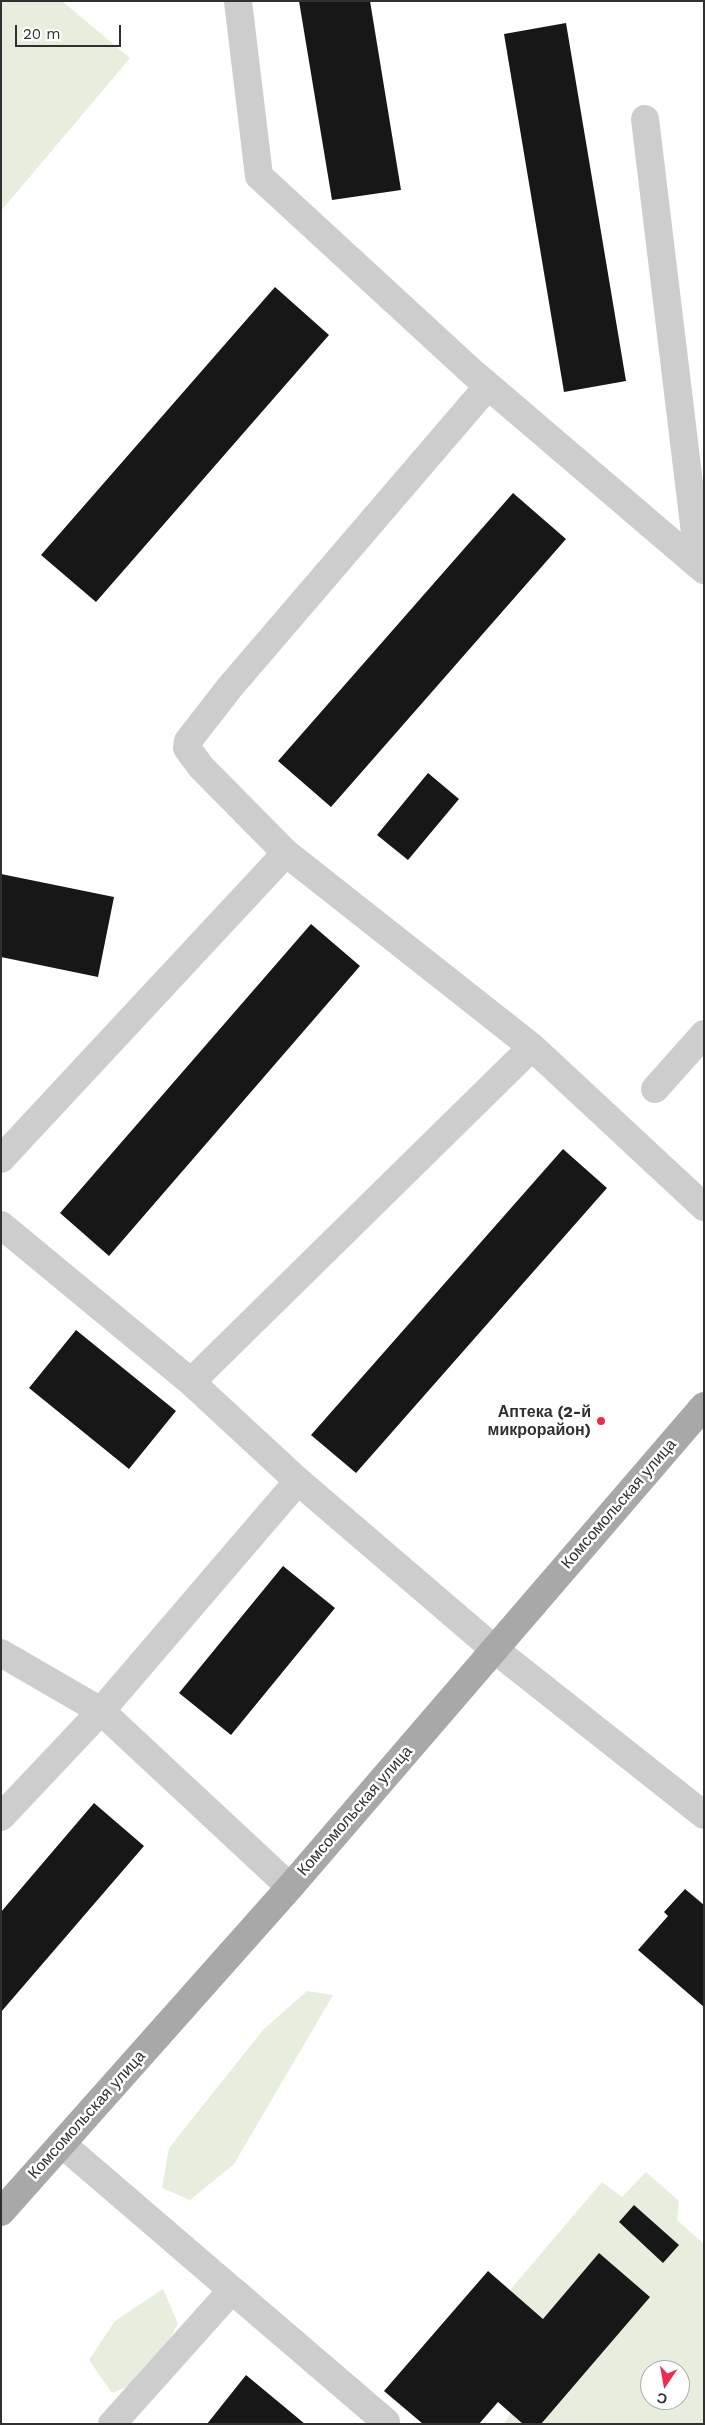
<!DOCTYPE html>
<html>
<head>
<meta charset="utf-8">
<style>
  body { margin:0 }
  #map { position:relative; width:705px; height:2425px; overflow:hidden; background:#fff; font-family:"Work Sans",sans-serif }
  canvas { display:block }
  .frame { position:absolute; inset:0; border:2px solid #303030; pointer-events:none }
  .north { position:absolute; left:640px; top:2360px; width:50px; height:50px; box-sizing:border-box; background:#fff; border:1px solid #acacac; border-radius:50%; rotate:192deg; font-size:14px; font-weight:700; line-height:20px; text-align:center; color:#303030 }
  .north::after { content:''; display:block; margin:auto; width:18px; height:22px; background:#ee2b4b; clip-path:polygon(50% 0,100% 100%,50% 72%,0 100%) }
  .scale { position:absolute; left:15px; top:25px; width:106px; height:22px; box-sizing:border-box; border:2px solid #303030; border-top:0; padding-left:6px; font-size:15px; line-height:18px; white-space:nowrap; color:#303030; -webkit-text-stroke:4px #fff; paint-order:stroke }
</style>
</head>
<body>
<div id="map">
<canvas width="705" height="2425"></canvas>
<div class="frame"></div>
<div class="north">С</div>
<div class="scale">20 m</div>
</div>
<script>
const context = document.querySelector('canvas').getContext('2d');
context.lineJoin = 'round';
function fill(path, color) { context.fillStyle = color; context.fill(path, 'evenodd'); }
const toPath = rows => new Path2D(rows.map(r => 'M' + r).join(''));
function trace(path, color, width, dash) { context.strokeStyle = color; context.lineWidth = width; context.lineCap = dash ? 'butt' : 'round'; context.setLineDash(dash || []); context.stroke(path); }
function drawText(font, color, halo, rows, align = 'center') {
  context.font = font + ' "Work Sans",sans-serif'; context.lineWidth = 5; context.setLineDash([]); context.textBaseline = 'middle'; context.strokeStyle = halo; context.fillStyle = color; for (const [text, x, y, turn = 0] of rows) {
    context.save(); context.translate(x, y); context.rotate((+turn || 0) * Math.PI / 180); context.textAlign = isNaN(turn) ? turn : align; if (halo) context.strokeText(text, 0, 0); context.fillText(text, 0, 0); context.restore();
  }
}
const green = toPath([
  [1,1,62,1,130,58,1,211],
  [307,1991,333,1995,234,2164,190,2200,162,2188,169,2148,263,2030],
  [646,2172,679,2201,677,2220,704,2244,704,2424,504,2424,558,2332,510,2290,602,2182,622,2197],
  [650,2370,680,2370,680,2400,650,2400],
  [163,2289,178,2324,153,2370,133,2384,112,2393,89,2360,115,2321]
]);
const building = toPath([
  [299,1,370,1,401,190,332,200],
  [566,23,626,381,564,392,504,34],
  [275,287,329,335,96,602,41,555],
  [513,493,566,539,331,807,278,761],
  [428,773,459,799,408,860,377,835],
  [1,874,114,897,98,977,1,957],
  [311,924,360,966,109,1256,60,1213],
  [563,1149,607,1188,356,1473,311,1435],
  [76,1330,176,1411,129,1469,29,1388],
  [283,1566,335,1608,231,1735,179,1693],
  [94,1803,144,1846,1,2012,1,1912],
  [685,1889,704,1905,704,2007,638,1950,668,1916,664,1912],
  [634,2205,679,2245,663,2263,619,2222],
  [599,2253,650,2297,541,2424,523,2424,498,2402,479,2424,423,2424,384,2391,488,2271,543,2319],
  [246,2375,305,2424,207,2424]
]);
const minor = toPath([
  [238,1,259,176,472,372,704,570],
  [645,119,699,566],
  [488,386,230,687,188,741,187,748,201,767,286,853,532,1047,704,1207],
  [655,1089,704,1034],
  [1,1159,286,853],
  [1,1225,191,1382,298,1481,494,1649,704,1815],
  [191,1382,532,1047],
  [1,1653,101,1711,1,1817],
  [290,1887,101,1711,298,1481],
  [62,2144,232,2290,112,2424],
  [232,2290,386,2422]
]);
const major = toPath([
  [1,2212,290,1887,704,1406]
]);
const markers = [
  [601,1421,5,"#ee2b4b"]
];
const poiNames = [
  ["Аптека (2-й",591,1412],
  ["микрорайон)",591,1430]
];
const streetNames = [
  ["Комсомольская улица",619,1504,-49],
  ["Комсомольская улица",355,1811,-49],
  ["Комсомольская улица",87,2115,-48]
];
fill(green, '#e7eedd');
fill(building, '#171717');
trace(minor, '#cdcdcd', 28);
trace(major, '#a8a8a8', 28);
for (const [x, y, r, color] of markers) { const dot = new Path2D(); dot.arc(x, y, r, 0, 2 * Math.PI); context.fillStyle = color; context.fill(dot); trace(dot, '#fff', 2); }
drawText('bold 16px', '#303030', '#fff', poiNames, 'right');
drawText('16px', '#303030', '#fff', streetNames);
</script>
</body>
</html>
